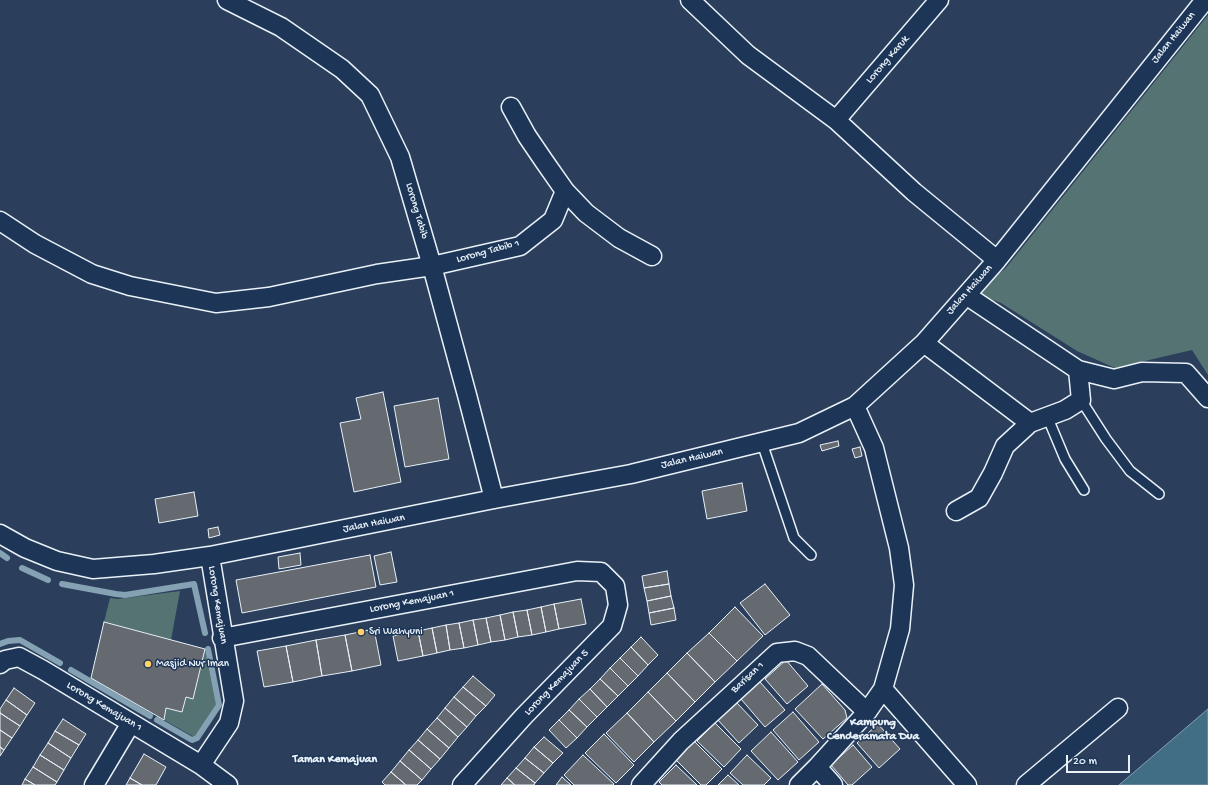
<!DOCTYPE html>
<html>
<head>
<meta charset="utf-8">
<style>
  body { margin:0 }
  #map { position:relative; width:1208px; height:785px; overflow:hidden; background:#2b3f5c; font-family:"Gochi Hand",sans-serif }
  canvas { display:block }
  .scale { position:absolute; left:1066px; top:755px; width:64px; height:18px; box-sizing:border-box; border:2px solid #e8f1f8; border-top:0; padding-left:5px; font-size:12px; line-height:14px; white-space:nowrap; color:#e8f1f8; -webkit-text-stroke:3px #1d3557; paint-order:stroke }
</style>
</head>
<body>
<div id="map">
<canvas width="1208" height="785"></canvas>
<div class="scale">20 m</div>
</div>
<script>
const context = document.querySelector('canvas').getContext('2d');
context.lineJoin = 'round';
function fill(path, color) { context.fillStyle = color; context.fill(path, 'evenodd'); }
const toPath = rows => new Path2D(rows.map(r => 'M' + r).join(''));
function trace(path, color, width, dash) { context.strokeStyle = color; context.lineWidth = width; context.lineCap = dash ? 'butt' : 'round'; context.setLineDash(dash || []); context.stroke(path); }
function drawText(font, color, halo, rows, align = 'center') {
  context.font = font + ' "Gochi Hand",sans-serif'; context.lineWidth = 3; context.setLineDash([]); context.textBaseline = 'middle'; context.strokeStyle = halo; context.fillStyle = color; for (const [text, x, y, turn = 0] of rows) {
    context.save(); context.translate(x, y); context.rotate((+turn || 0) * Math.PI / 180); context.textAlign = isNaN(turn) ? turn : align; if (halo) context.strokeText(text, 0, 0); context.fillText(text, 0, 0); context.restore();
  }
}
const green = toPath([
  [1208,15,1208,375,1192,350,1115,368,1077,351,1001,303,971,292,1005,269],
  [180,591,171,640,104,622,110,598,118,599],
  [205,649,216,704,194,737,164,720,166,708,182,712,186,697]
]);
const water = toPath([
  [1208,709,1208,785,1119,785,1208,709]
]);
const stream = toPath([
  [0,553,7,558],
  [22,568,48,580],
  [62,584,116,594,125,595,194,584,205,633],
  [0,644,8,641,20,640,60,663],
  [71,670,150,716],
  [157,720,192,740,197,738,219,705,208,649]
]);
const building = toPath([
  [383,392,401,482,354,492,340,423,361,419,356,398,383,392],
  [438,398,449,459,405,467,394,406,438,398],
  [838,441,839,446,822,451,820,445,838,441],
  [860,447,862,456,855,458,852,449,860,447],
  [742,483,747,511,707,519,702,491,742,483],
  [194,492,198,516,159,523,155,499,194,492],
  [218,527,220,535,209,538,208,529,218,527],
  [391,552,397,582,380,585,374,556,391,552],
  [300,553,301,565,279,569,278,557,300,553],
  [370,555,376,587,242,613,236,580,370,555],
  [667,571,669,584,644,588,642,576,667,571],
  [669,584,671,596,647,601,644,588,669,584],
  [765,584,790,615,765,635,740,603,765,584],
  [671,596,674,608,649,613,647,601,671,596],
  [581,599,586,624,559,629,554,604,581,599],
  [554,604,559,629,546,632,541,607,554,604],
  [541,607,546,632,532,635,527,610,541,607],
  [735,607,763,636,737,661,709,633,735,607],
  [674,608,676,620,651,625,649,613,674,608],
  [527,610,532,635,518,637,513,612,527,610],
  [513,612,518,637,505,640,500,615,513,612],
  [500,615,505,640,491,642,486,618,500,615],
  [486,618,491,642,478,645,473,620,486,618],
  [473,620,478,645,464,648,459,623,473,620],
  [104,622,205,649,193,699,186,697,182,712,166,708,164,720,91,678,104,622],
  [459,623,464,648,450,650,446,625,459,623],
  [446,625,450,650,437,653,432,628,446,625],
  [432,628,437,653,423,656,418,631,432,628],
  [374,629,381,665,352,671,345,635,374,629],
  [418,631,423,656,398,661,393,636,418,631],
  [709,633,737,661,715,682,687,653,709,633],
  [345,635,352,671,322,676,316,640,345,635],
  [641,637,658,655,648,665,631,647,641,637],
  [316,640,322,676,293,682,286,646,316,640],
  [286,646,293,682,264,687,257,651,286,646],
  [631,647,648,665,638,676,620,658,631,647],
  [687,653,715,682,695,702,667,673,687,653],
  [620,658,638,676,628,686,610,668,620,658],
  [786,660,808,686,787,704,765,679,786,660],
  [610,668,628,686,618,696,600,679,610,668],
  [667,673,695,702,676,721,648,692,667,673],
  [473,676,495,695,486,706,463,687,473,676],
  [600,679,618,696,607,707,590,689,600,679],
  [760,682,785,710,765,727,741,699,760,682],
  [822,684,845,710,847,718,823,739,795,709,822,684],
  [463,687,486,706,476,716,454,697,463,687],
  [14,688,35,703,27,715,6,700,14,688],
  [590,689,607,707,597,717,579,699,590,689],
  [648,692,676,721,654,742,627,713,648,692],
  [454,697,476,716,467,727,445,708,454,697],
  [579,699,597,717,587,727,569,710,579,699],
  [6,700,27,715,20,726,0,713,0,709,6,700],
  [736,702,758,725,739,743,717,719,736,702],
  [445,708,467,727,458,737,437,718,445,708],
  [569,710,587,727,577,738,559,720,569,710],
  [793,712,819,742,799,760,773,730,793,712],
  [0,713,20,726,12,738,0,730,0,713],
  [627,713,654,742,634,762,606,733,627,713],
  [437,718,458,737,449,748,427,729,437,718],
  [63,719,86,734,79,745,55,731,63,719],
  [559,720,577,738,566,748,549,730,559,720],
  [715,723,741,749,724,767,697,741,715,723],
  [878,724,900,749,879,768,857,743,878,724],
  [427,729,449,748,440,759,418,740,427,729],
  [0,730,12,738,4,750,0,747,0,730],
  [55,731,79,745,71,758,48,743,55,731],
  [771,732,798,762,778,780,751,751,771,732],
  [604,734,634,765,616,783,585,753,604,734],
  [544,737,563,753,553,763,534,747,544,737],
  [691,738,722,769,706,785,701,785,673,757,691,738],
  [418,740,440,759,431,769,409,750,418,740],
  [48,743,71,758,64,770,40,755,48,743],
  [853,745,872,767,852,785,848,785,831,765,853,745],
  [0,747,4,750,0,756,0,747],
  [534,747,553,763,544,773,525,758,534,747],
  [409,750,431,769,422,780,400,761,409,750],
  [144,754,166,767,156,785,142,785,130,778,144,754],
  [40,755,64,770,57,782,33,767,40,755],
  [583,755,614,784,613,785,574,785,564,775,583,755],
  [747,755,771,778,764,785,743,785,730,773,747,755],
  [525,758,544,773,535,783,516,768,525,758],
  [400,761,422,780,417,785,406,785,391,772,400,761],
  [676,765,697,785,662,785,659,782,676,765],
  [33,767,57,782,55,785,35,785,25,779,33,767],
  [516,768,535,783,534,785,515,785,507,778,516,768],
  [391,772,406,785,385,785,382,782,391,772],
  [728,775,739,785,718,785,728,775],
  [562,777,571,785,556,785,562,777],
  [130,778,142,785,126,785,130,778],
  [507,778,515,785,501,785,507,778],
  [25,779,35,785,22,785,25,779]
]);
const lane = toPath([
  [1081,400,1106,439,1130,471,1159,494],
  [1047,416,1065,459,1084,490],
  [762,443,794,538,811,555]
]);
const street = toPath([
  [227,0,281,27,342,69,370,95,400,157,432,266,467,395,494,499],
  [690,0,748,55,836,120,914,192,997,260],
  [511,107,527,136,544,161,565,191,586,213,619,238,652,256],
  [836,120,939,0],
  [0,221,35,244,92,274,130,286,216,303,269,297,377,274,432,266,520,246,553,220,565,191],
  [966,295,1078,370,1114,379,1142,372,1186,373,1208,398],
  [924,343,1030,423],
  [956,511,979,498,993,473,1005,446,1030,423,1065,410,1081,400,1078,370],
  [0,534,25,548,57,561,93,569,154,564,210,556,494,499,631,474,799,433,855,406,924,343,997,260,1205,0],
  [222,638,577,571,601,572,615,586,618,605,612,626,524,716,462,785],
  [0,664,5,660,19,657,43,670,201,765,228,785],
  [883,689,967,785],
  [201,765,229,723,234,701,210,556],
  [817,767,833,785],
  [94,785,131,723],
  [641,785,681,741,777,653,795,651,808,656,867,712],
  [799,785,817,767,867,712,883,689,900,629,904,585,899,548,874,448,855,406],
  [1026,785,1118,708]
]);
const markers = [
  [361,632,4,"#ffd166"],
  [148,664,4,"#ffd166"]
];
const streetNames = [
  ["Jalan Haiwan",1174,38,-51],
  ["Lorong Karuk",888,60,-49],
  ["Lorong Tabib",416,211,74],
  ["Lorong Tabib 1",488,252,-15],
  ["Jalan Haiwan",970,290,-48],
  ["Jalan Haiwan",692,459,-13],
  ["Jalan Haiwan",374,524,-11],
  ["Lorong Kemajuan 1",412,602,-11],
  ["Lorong Kemajuan",217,605,81],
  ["Barisan 1",748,678,-43],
  ["Lorong Kemajuan 5",557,683,-46],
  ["Lorong Kemajuan 1",104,707,31]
];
const poiNames = [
  ["Sri Wahyuni",369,632],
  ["Masjid Nur Iman",156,664]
];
const neighbourhoodNames = [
  ["Kampung",873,723],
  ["Cenderamata Dua",873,737],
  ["Taman Kemajuan",335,760]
];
fill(green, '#547372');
fill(water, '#416d85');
trace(water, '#84a2b3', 1);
trace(stream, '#84a2b3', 6);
fill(building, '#656970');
trace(building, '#e8f1f8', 1);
trace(lane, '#e8f1f8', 12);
trace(street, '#e8f1f8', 21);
trace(lane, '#1d3557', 9);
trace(street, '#1d3557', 18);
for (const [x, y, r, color] of markers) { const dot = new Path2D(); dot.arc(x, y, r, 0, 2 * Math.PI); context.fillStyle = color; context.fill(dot); trace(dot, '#1d3557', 1.5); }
drawText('11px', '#e8f1f8', '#1d3557', streetNames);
drawText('11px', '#e8f1f8', '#1d3557', poiNames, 'left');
drawText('bold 12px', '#e8f1f8', '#1d3557', neighbourhoodNames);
</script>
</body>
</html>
